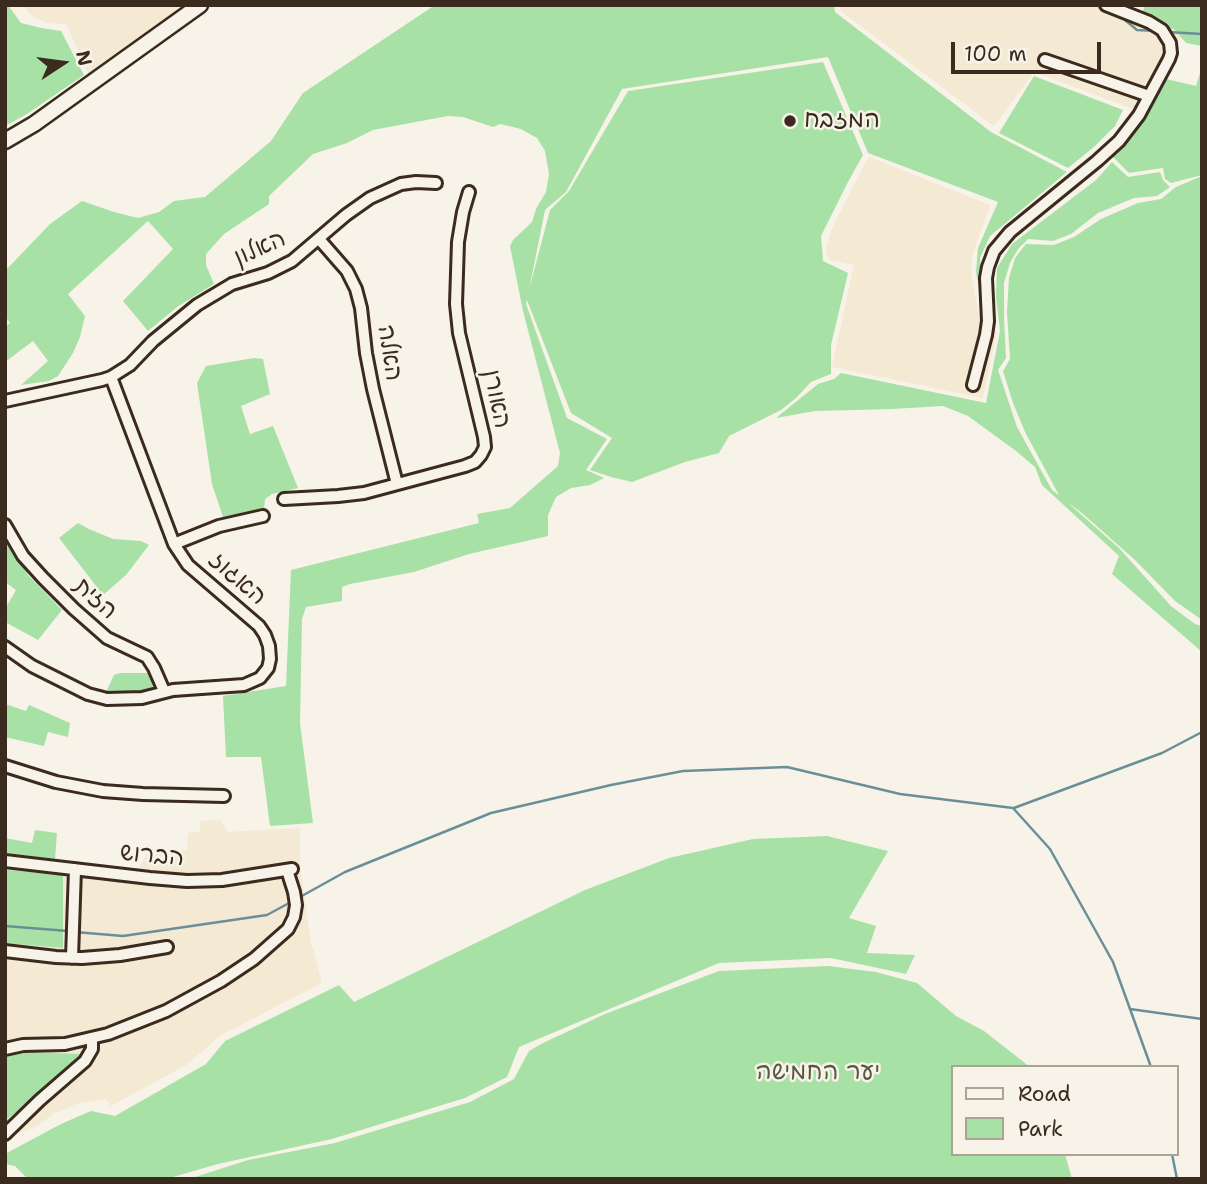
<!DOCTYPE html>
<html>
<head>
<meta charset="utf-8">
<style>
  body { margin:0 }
  #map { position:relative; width:1207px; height:1184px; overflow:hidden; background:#f7f3e8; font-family:"Shantell Sans",sans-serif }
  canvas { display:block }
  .frame { position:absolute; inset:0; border:7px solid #3b2a1e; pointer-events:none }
  .legend { position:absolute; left:951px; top:1065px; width:228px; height:91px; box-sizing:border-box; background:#f7f3e8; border:2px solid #aca397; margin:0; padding:9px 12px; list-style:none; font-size:21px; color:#3b2a1e }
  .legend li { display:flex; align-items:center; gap:14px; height:35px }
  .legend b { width:35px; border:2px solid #aca397 }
  .north { position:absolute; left:28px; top:28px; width:70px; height:70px; -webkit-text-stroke:5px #f7f3e8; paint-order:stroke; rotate:77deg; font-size:19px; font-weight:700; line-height:28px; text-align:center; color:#3b2a1e }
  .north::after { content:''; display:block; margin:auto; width:24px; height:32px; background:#3b2a1e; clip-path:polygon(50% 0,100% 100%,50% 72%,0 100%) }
  .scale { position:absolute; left:951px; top:42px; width:150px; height:32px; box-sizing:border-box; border:4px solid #3b2a1e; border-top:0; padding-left:9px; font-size:21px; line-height:24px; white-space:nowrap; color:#3b2a1e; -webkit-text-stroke:5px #f7f3e8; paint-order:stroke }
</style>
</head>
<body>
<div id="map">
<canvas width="1207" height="1184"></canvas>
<div class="frame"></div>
<ul class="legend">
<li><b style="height:9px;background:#f7f3e8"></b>Road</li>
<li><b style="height:19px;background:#a8e1a6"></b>Park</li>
</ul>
<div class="north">N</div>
<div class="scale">100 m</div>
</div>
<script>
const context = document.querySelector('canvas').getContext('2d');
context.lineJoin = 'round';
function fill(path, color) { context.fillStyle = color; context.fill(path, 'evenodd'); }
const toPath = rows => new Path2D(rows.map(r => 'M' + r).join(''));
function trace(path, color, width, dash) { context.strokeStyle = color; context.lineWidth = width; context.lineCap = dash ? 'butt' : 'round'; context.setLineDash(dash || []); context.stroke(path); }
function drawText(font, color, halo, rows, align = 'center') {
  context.font = font + ' "Shantell Sans","Playpen Sans Hebrew",sans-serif'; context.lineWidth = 5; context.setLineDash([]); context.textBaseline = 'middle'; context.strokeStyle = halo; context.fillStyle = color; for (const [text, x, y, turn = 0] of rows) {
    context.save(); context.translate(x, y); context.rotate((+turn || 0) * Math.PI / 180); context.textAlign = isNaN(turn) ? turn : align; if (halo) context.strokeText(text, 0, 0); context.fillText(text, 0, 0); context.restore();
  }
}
const built = toPath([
  [23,5,185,5,89,74,66,24,47,23,32,16],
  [839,5,1121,5,1183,31,1166,79,1145,115,1090,177,1005,244,996,266,992,290,996,334,983,398,832,367,854,265,830,260,827,255,826,249,832,228,860,173,869,157,990,205,972,257,971,273,979,315,982,318,984,311,982,274,985,255,996,236,1102,148,1118,131,1133,109,1034,72,994,126,842,12],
  [220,820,228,832,300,828,300,867,311,942,322,983,221,1035,186,1065,111,1106,105,1099,76,1104,55,1113,37,1126,25,1131,14,1133,5,1137,5,855,138,870,146,855,187,850,188,833,200,832,200,821]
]);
const green = toPath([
  [5,5,8,5,21,23,41,28,61,31,84,75,27,114,5,126],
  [435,5,834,5,835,12,991,132,1067,172,990,236,980,258,984,313,976,272,978,248,998,202,868,153,828,57,622,89,566,192,545,210,529,290,550,210,569,191,628,91,823,62,863,155,848,182,821,236,823,261,848,273,831,345,831,374,811,382,796,398,781,410,729,436,719,453,685,462,632,482,611,477,590,470,612,438,571,413,527,300,526,304,567,418,607,439,586,470,604,478,590,485,571,488,556,497,548,515,548,536,469,554,414,572,350,584,342,587,342,601,306,607,302,619,300,723,313,823,270,826,261,757,226,757,223,696,286,686,291,570,479,523,477,514,510,508,558,466,560,453,523,311,510,246,513,240,532,222,536,209,546,192,549,174,545,151,537,138,521,129,500,124,493,127,463,117,448,116,373,130,347,143,313,154,269,196,269,204,224,234,206,254,206,265,214,284,177,307,148,331,123,301,173,249,148,221,68,294,85,316,80,337,73,353,58,376,49,381,21,385,48,361,33,341,5,362,5,327,10,323,5,316,5,271,50,224,82,201,114,212,138,218,159,212,174,201,205,197,271,141,303,93],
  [1145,5,1202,5,1202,46,1186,43,1174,29,1162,27,1142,15],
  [1202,66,1202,175,1171,183,1165,179,1163,168,1129,173,1110,154,1145,115,1166,79,1196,86],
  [1034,76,1123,110,1115,126,1095,146,1068,168,999,133],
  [1112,162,1128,177,1160,172,1163,180,1170,187,1157,196,1134,198,1098,213,1071,234,1053,241,1028,239,1018,249,1010,263,1004,283,1004,318,1006,358,998,370,1017,427,1052,490,1059,495,1026,434,1013,403,1003,371,1010,359,1007,312,1009,278,1015,258,1026,244,1054,245,1074,237,1101,219,1138,203,1161,199,1176,187,1202,176,1202,620,1175,601,1136,561,1082,513,1067,502,1119,548,1171,606,1195,624,1202,626,1202,652,1112,574,1119,556,1042,485,1035,467,1016,451,968,416,943,406,892,409,815,411,776,418,818,384,834,379,841,373,986,403,1000,331,996,297,997,268,1012,244,1096,180],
  [254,358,263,359,270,394,241,406,250,434,273,426,298,488,272,494,265,499,264,509,223,517,212,484,197,383,206,366],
  [78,523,89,529,113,539,141,541,149,545,126,575,103,595,59,538],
  [5,540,28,575,62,610,38,640,5,622,5,609,16,590,5,582],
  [120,673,149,673,154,684,152,687,142,691,127,693,106,692,114,675],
  [5,704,26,711,29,705,70,723,68,737,48,732,44,746,5,737],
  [35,830,57,833,55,859,5,853,5,838,32,843],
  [827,836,888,851,849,918,876,926,867,953,915,955,906,974,831,958,719,963,519,1047,507,1077,465,1098,332,1139,218,1164,166,1179,28,1179,15,1166,5,1164,5,1154,61,1124,91,1111,115,1116,206,1064,225,1041,339,985,354,1002,585,890,669,858,753,839],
  [5,870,63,874,63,948,5,943],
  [828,966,876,972,917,983,956,1016,984,1031,1030,1067,953,1067,953,1154,1065,1154,1072,1179,189,1179,248,1160,335,1143,470,1102,514,1079,529,1051,543,1043,605,1014,719,971],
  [26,1052,80,1054,75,1063,5,1121,5,1055]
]);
const stream = toPath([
  [1119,15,1137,30,1157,31],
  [1167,32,1202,34],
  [1014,808,1162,753,1202,732],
  [300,897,345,872,491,813,611,785,683,771,787,767,900,794,1013,808,1050,849,1113,962,1151,1067],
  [5,926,68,931],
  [75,932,123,936,267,915,291,902],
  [1130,1009,1202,1019],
  [1172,1154,1177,1179]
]);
const minor = toPath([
  [1045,60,1149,96],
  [319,239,347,271,356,289,361,308,366,353,373,389,397,484],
  [973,385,986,335,988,321,986,278,988,267,994,251,1010,232,1097,161,1119,141,1139,115,1169,59,1171,53,1170,43,1162,30,1149,22,1106,5],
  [5,401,102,380,111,377,130,365,153,341,197,305,232,284,268,273,292,261,346,215,370,198,401,184,416,182,436,183],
  [284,499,338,496,364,493,465,466,475,462,481,455,485,447,484,437,459,333,456,304,458,242,463,212,469,192],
  [5,525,23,556,43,578,74,609,107,638,147,657,154,668,164,691],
  [174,544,219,526,263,516],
  [5,647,32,666,88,694,107,699,142,698,173,690,244,685,260,678,268,668,270,659,269,646,265,635,259,626,188,565,174,544,111,377],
  [5,766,56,782,103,791,143,794,224,796],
  [5,861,150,878,187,881,222,880,292,869],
  [5,951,56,957,82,958,120,955,167,947],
  [72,958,75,869],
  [5,1049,23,1045,65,1044,108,1034,166,1011,221,981,254,959,288,929,294,917,296,905,294,892,287,870],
  [5,1134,40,1100,85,1061,92,1049,92,1038]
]);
const major = toPath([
  [5,141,34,124,200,5]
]);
const markers = [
  [790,121,7,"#3b2a1e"]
];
const poiNames = [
  ["המזבח",804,121]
];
const streetNames = [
  ["האלון",260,249,-24],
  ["האלה",389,353,81],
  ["האורן",496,399,78],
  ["האגוז",237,579,41],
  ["הזית",95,599,42],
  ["הברוש",152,856,5]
];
const parkNames = [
  ["יער החמישה",818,1073]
];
fill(built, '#f4e9d3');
fill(green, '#a8e1a6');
trace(stream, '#6a8f99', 2.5);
trace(minor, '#3b2a1e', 16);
trace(major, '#3b2a1e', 19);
trace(minor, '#f7f3e8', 10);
trace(major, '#f7f3e8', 14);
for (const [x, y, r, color] of markers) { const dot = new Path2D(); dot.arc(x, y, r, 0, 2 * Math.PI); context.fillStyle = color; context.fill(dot); trace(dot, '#f7f3e8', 2.5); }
drawText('24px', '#3b2a1e', '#f7f3e8', poiNames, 'left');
drawText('24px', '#3b2a1e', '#f7f3e8', streetNames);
drawText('24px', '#565840', '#f7f3e8', parkNames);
</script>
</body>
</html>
